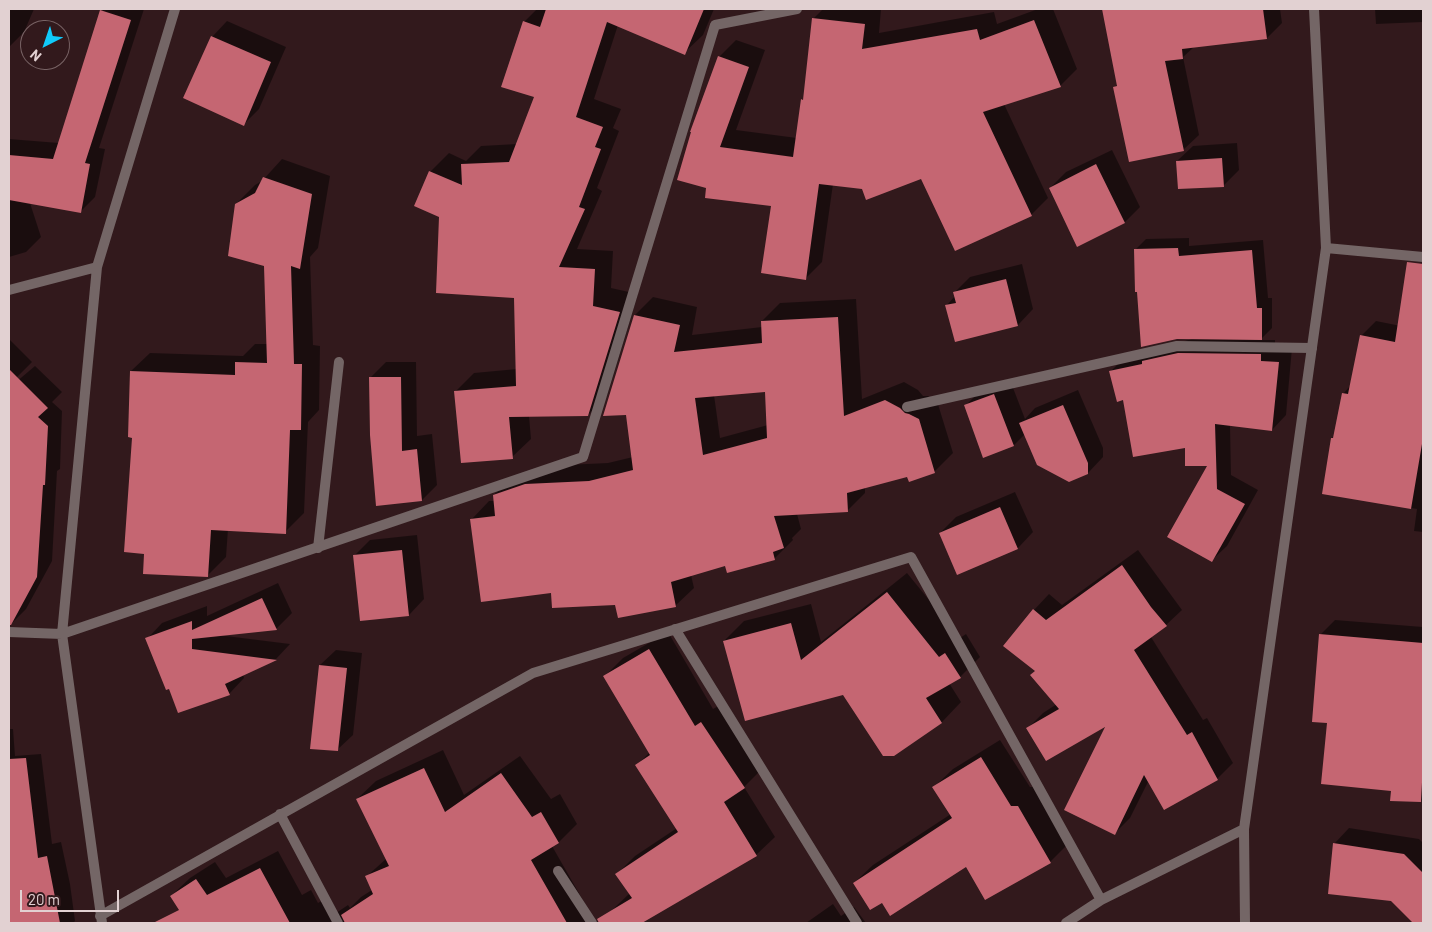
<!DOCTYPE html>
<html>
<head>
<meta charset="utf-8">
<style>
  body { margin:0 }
  #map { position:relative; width:1432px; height:932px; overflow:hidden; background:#32191c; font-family:Barlow,sans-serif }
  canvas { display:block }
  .frame { position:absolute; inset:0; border:10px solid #e2d1d2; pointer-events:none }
  .north { position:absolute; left:20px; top:20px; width:50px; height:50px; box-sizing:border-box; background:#32191c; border:1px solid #786365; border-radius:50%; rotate:221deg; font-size:14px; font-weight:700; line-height:20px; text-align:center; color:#e2d1d2 }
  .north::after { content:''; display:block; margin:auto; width:18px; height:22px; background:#10cafa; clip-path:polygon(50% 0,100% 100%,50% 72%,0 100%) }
  .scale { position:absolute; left:20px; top:890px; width:99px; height:22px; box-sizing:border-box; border:2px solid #e2d1d2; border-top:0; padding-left:6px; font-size:15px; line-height:18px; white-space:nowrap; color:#e2d1d2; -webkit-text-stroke:4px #32191c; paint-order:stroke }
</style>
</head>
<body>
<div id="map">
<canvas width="1432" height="932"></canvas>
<div class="frame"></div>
<div class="north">N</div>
<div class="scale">20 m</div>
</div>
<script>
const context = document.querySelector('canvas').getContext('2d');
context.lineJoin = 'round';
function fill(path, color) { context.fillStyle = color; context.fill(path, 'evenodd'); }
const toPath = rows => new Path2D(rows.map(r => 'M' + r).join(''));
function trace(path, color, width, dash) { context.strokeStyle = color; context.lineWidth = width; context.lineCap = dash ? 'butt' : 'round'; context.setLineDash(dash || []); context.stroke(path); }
const shadow = toPath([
  [9,9,34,9,24,32,9,47],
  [103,9,144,9,99,148,105,149,95,197,80,212,30,203,41,237,26,252,9,257,9,139,59,143],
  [537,9,714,9,703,35,684,53,618,25,594,99,621,109,613,128,619,131,597,188,602,191,577,249,613,251,611,288,638,294,607,396,588,415,529,416,531,439,512,457,456,391,474,373,517,369,515,296,441,216,430,172,449,153,466,161,481,146,517,144,535,97,524,22],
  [823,9,881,9,879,33,994,12,997,24,1038,9,1053,9,1077,69,1060,86,1004,104,1048,198,1031,215,922,178,863,188,833,184,822,262,805,279,773,205,706,197,719,57,736,40,765,50,736,130,797,138,802,100,805,97,813,19],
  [1108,9,1280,9,1282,23,1267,38,1194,47,1183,57,1199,135,1183,150,1115,87,1118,84,1104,13],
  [1375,9,1423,9,1423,22,1376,24],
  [227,21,286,47,259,109,244,124,212,37],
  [1237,143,1239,170,1224,185,1179,188,1177,161,1193,146],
  [1112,150,1140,207,1125,222,1050,188,1066,172],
  [282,159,330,176,318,248,310,257,313,345,320,346,319,410,308,422,304,513,285,532,228,529,226,557,207,576,145,552,133,436,131,371,150,353,243,356,255,344,268,344,265,265,236,204,255,185,262,181],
  [1189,238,1189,246,1263,240,1268,298,1272,298,1272,328,1260,340,1275,340,1275,347,1292,348,1286,415,1272,430,1230,425,1231,475,1258,490,1227,546,1212,560,1209,465,1124,399,1111,371,1125,357,1192,339,1135,250,1146,239],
  [1022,264,1033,309,1018,325,946,306,955,296,954,293,970,277],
  [653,297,697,307,692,335,762,327,762,321,780,303,856,299,862,399,904,382,918,390,923,396,928,396,937,401,953,453,934,472,908,475,865,487,865,493,847,511,797,514,801,529,792,538,793,540,775,558,726,564,691,575,694,588,675,606,616,603,553,592,471,520,489,501,495,501,494,495,512,477,544,466,608,463,633,457,635,315],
  [766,390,768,425,720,438,714,395],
  [1414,313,1423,314,1423,532,1414,531,1417,509,1323,493,1332,438,1335,436,1343,394,1350,386,1361,336,1376,321,1401,326],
  [9,339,32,362,17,377,9,379],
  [386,362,416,362,417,436,432,434,437,485,422,500,370,378],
  [35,366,62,392,52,402,62,411,60,469,57,471,52,561,26,609,11,624,9,622,9,388],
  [1010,380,1025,419,1035,408,1078,390,1103,448,1103,457,1088,473,1025,434,1014,445,965,406,981,390],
  [1015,492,1033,532,1018,548,958,573,940,533,956,517],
  [417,535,424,599,409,615,354,556,370,540],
  [1138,550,1182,610,1166,625,1151,637,1203,720,1207,718,1233,763,1217,779,1149,780,1130,818,1114,834,1108,723,1028,728,1043,713,1057,704,1037,671,1005,645,1034,610,1049,594,1062,605],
  [907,573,960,638,966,634,980,657,960,677,949,683,961,702,942,722,893,755,843,694,724,641,744,621,811,604,821,642],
  [278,583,292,613,277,628,218,635,290,644,276,659,243,674,244,678,229,694,169,688,147,639,162,623,207,606,207,616],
  [1335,620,1423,627,1423,799,1421,801,1392,790,1329,722,1320,635],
  [668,632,713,709,720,705,762,769,744,787,775,837,756,855,640,923,616,923,610,912,630,893,617,874,635,856,677,828,637,765,650,752,605,676,623,658],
  [336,650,362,653,353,735,337,750,320,665],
  [9,729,13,729,15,756,41,754,52,844,61,842,70,884,75,921,73,923,9,923],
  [1000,740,1030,787,1037,787,1069,843,1050,862,967,865,882,901,854,883,873,865,951,814,934,787,953,769],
  [443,750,464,795,520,756,551,799,560,794,577,824,559,842,552,846,596,923,429,923,424,910,393,923,209,923,208,921,204,923,189,923,171,896,190,878,215,862,226,878,278,851,302,895,311,890,318,903,325,899,333,915,348,905,350,908,361,897,372,890,366,877,387,858,357,799,376,781],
  [1349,828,1419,839,1423,843,1423,923,1415,923,1334,844],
  [833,904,841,916,854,907,866,923,806,923]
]);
const building = toPath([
  [546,9,704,9,685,55,607,22,576,117,603,127,595,147,601,149,579,207,585,209,559,267,595,269,593,306,620,312,588,416,509,417,513,459,461,463,454,391,516,386,514,298,436,293,439,217,414,206,429,171,462,185,461,164,509,162,534,97,501,87,523,21,540,27],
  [1102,9,1263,9,1267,39,1182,49,1183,59,1165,61,1184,151,1129,162,1113,87,1117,86],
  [100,10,131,20,85,163,90,164,81,213,9,200,9,155,53,159],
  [812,18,865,24,862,49,977,29,980,40,1034,20,1061,87,983,112,1032,216,955,251,921,179,866,200,862,189,819,184,806,280,761,273,771,206,705,198,706,188,677,180,691,132,690,132,718,56,749,67,720,147,793,157,801,99,803,100],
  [211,36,271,62,244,126,183,98],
  [1222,158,1224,187,1178,189,1176,161],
  [1096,164,1125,223,1077,247,1049,188],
  [263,177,312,194,300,269,291,266,294,364,302,364,301,430,290,430,286,534,211,530,208,577,143,574,144,554,124,552,132,438,128,437,130,371,235,375,235,362,267,363,264,266,228,256,235,204,255,193],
  [1178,248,1179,256,1252,250,1257,308,1262,308,1262,340,1177,339,1141,347,1137,292,1135,292,1134,249],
  [1407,262,1423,264,1423,438,1411,509,1322,494,1331,438,1333,438,1342,393,1348,394,1360,335,1395,342],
  [1006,279,1018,326,955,342,945,305,956,303,953,292],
  [634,315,680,325,674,352,762,343,761,321,838,317,844,416,885,400,900,408,905,413,909,414,919,419,935,473,909,482,907,477,847,493,848,512,774,516,784,548,773,552,775,560,727,573,725,566,671,582,676,607,618,618,615,605,552,608,551,593,481,602,470,519,495,516,493,495,525,484,589,481,633,470,626,415,603,416],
  [765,392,767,438,703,455,695,398],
  [1178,353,1261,354,1261,361,1279,362,1272,431,1215,424,1217,489,1245,504,1212,562,1167,537,1207,466,1185,466,1185,448,1133,457,1123,400,1117,402,1109,371,1142,364,1142,361],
  [9,369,48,408,38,417,48,426,45,485,43,485,37,577,11,625,9,625],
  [369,377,401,377,402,451,417,449,422,501,376,506,370,435],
  [994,394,1014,446,983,458,964,405],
  [1063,405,1088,463,1088,474,1069,482,1037,465,1019,423],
  [1000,507,1018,549,957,575,939,533],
  [402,550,409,616,360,621,353,555],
  [1122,565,1151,607,1167,626,1134,650,1187,735,1192,732,1218,780,1164,810,1144,775,1115,835,1064,810,1105,727,1046,761,1026,728,1059,709,1030,675,1035,671,1003,646,1033,609,1046,620],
  [887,592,939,657,945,653,961,678,926,698,942,723,894,756,883,756,843,695,745,721,723,641,791,623,801,660],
  [262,598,277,630,192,639,192,649,277,660,225,684,230,695,178,713,169,689,166,690,145,638,192,621,192,630],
  [1319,634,1423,643,1423,763,1421,802,1390,801,1391,791,1321,784,1327,723,1312,722],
  [649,649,695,726,701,722,745,788,724,802,757,856,642,923,599,923,597,919,632,898,615,874,678,832,635,765,650,755,603,676],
  [319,665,347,668,338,751,310,749],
  [981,757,1011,806,1018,806,1051,863,985,900,966,867,890,916,882,903,870,910,853,883,952,818,932,787],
  [26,758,38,858,47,856,60,923,9,923,9,759],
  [424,768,445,812,501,773,532,817,541,812,559,843,531,860,567,923,345,923,341,915,373,894,365,876,389,866,356,799],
  [1333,843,1404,854,1423,873,1423,923,1413,923,1391,901,1328,894],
  [260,868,290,923,153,923,179,910,170,896,196,879,207,895]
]);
const service = toPath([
  [907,407,1177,346,1312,348],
  [318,548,339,362]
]);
const minor = toPath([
  [1326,248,1423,257],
  [9,290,97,267],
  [675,629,857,923],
  [9,632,62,634,583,457,715,25,797,9],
  [280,814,338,923],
  [558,871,592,923],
  [100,916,533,673,911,557,1101,900],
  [102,923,62,634,97,267,175,9],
  [1066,923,1101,900,1244,829],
  [1245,923,1244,829,1326,248,1314,9]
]);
fill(shadow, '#0007');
fill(building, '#c56672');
trace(service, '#746666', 10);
trace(minor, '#746666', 10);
</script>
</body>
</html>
